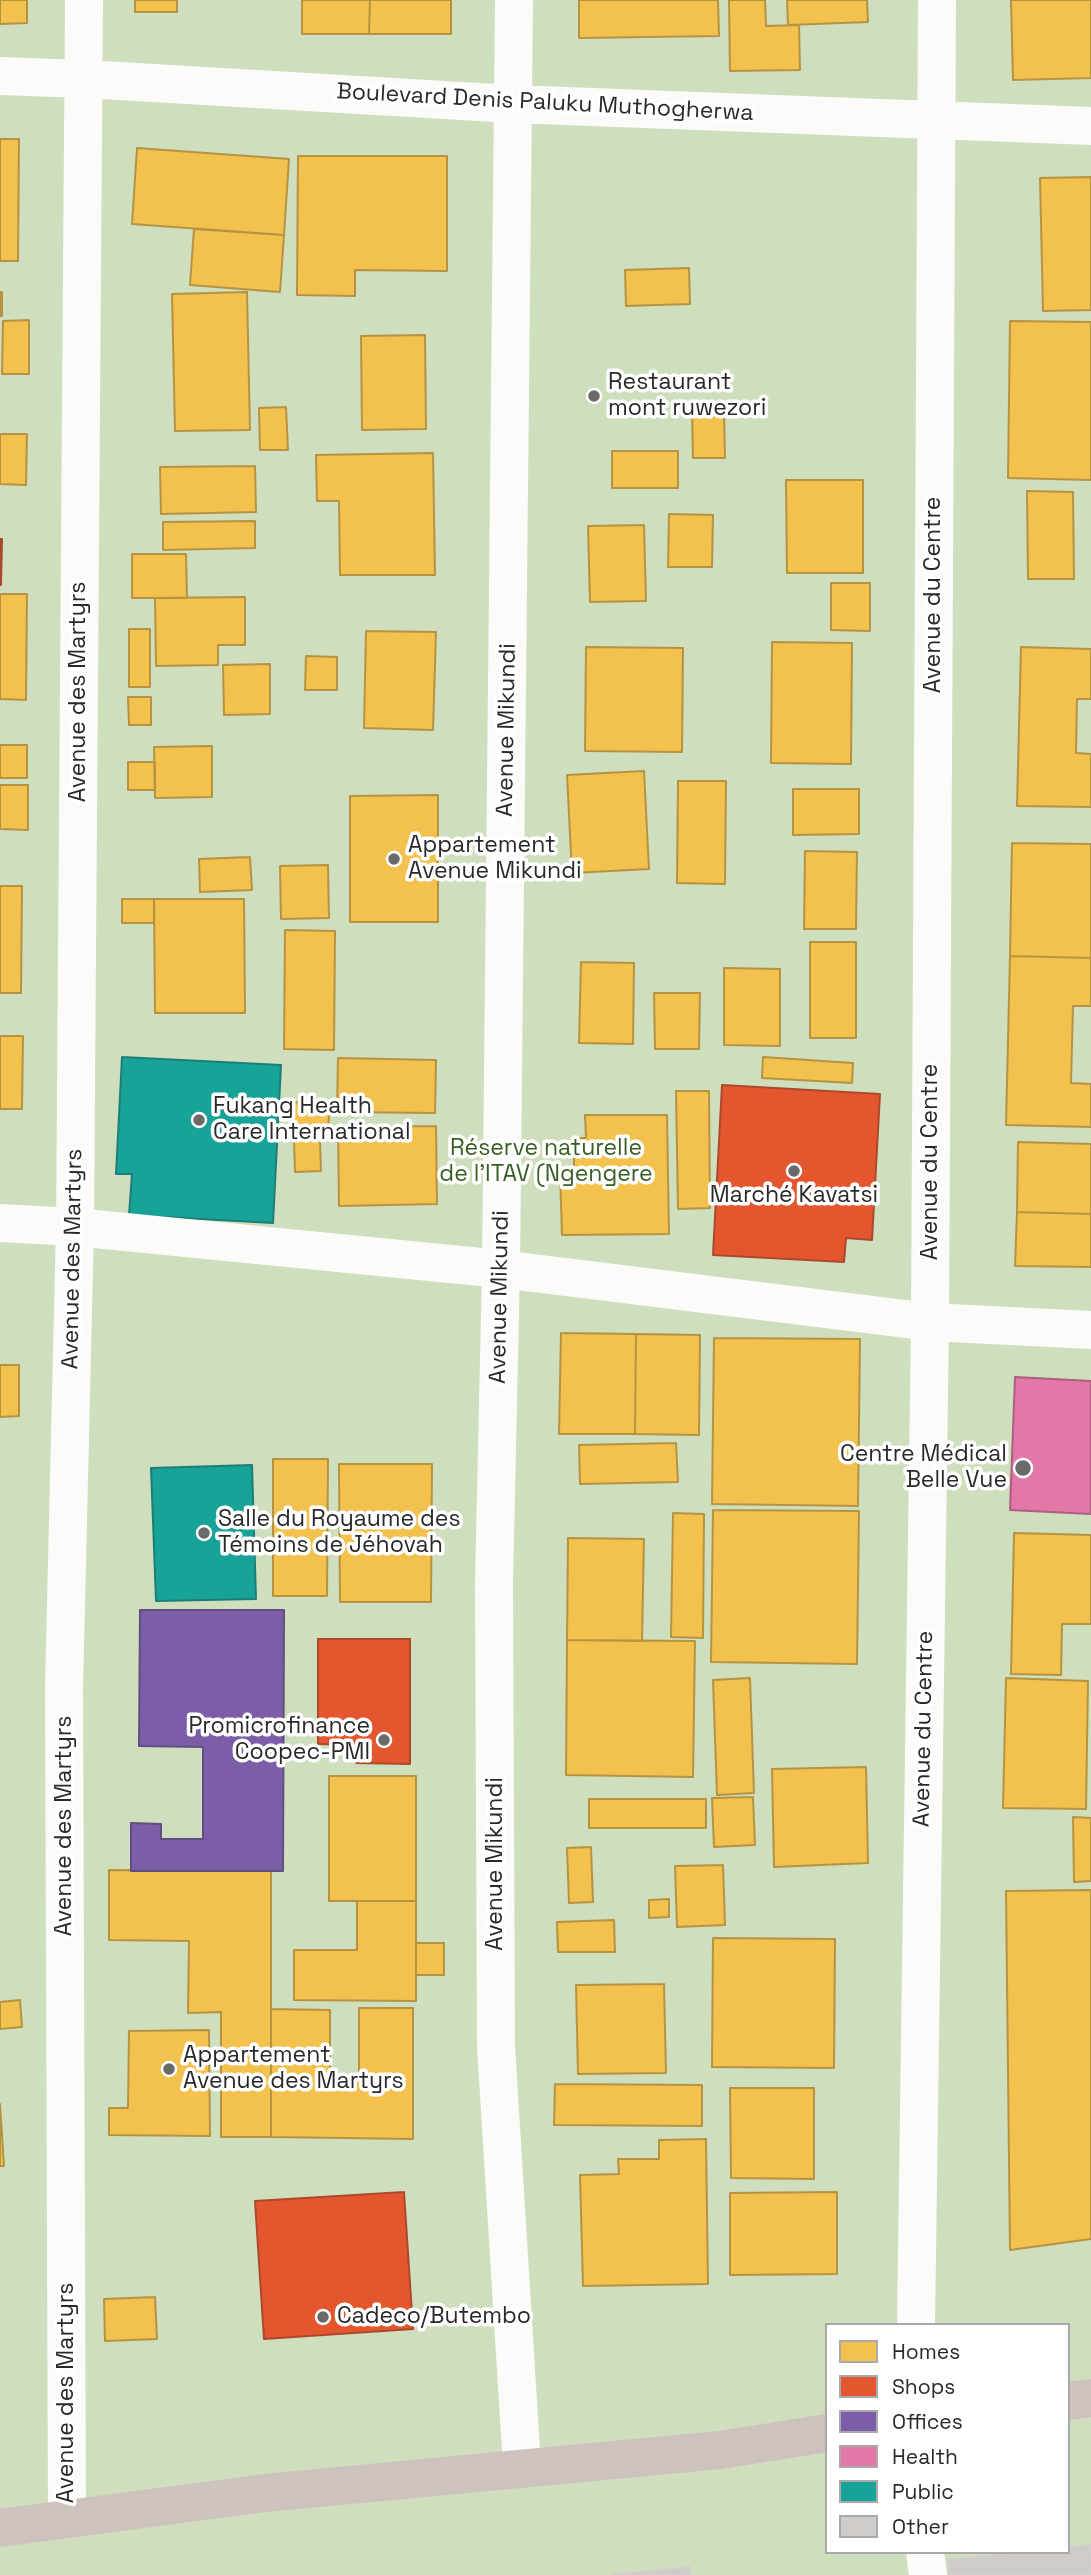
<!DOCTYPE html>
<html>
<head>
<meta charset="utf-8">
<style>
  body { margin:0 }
  #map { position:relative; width:1091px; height:2575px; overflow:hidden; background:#e6e2df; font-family:"Space Grotesk",sans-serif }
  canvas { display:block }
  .legend { position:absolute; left:825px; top:2323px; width:245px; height:231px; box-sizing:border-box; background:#fff; border:2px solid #a9a9a9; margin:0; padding:9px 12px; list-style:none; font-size:21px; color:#292929 }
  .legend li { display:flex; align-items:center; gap:14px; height:35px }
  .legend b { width:35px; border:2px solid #a9a9a9 }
</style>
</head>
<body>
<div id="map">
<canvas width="1091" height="2575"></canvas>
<ul class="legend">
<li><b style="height:19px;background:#f2c14e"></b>Homes</li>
<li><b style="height:19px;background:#e4572e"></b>Shops</li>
<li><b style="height:19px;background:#7b5ea7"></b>Offices</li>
<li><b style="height:19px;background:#e377a8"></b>Health</li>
<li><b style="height:19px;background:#17a398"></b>Public</li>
<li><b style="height:19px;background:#cecbc8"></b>Other</li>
</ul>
</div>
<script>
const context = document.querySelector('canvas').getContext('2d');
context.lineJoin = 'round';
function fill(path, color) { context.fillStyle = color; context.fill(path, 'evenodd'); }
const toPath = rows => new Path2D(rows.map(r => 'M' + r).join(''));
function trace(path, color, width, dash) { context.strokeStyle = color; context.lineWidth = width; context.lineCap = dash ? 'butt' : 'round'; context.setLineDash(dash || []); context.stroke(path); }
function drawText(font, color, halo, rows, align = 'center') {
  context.font = font + ' "Space Grotesk",sans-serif'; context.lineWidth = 7; context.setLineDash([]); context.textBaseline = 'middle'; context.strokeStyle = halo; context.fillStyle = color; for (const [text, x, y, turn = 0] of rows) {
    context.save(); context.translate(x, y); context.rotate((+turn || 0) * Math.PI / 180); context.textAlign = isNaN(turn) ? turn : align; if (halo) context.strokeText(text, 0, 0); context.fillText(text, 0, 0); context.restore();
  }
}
const green = toPath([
  [0,0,1091,0,1091,2575,0,2575],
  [827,2325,1068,2325,1068,2552,827,2552]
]);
const homes = toPath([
  [0,0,27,0,27,23,0,24,0,0],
  [135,0,177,0,177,12,135,12,135,0],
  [302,0,370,0,369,34,302,34,302,0],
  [370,0,451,0,451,34,369,34,370,0],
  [579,0,718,0,719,36,579,38,579,0],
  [729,0,765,0,766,26,799,25,800,70,730,71,729,0],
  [787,0,867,0,868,22,788,25,787,0],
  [1011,0,1091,0,1091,78,1013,80,1011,0],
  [0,139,19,139,18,261,0,261,0,139],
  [137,148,289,159,284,235,132,224,137,148],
  [298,156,447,156,447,271,355,270,355,296,297,295,298,156],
  [1091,177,1091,310,1043,311,1040,178,1091,177],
  [194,229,284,235,280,292,190,285,194,229],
  [689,268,690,304,626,306,625,270,689,268],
  [0,292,2,292,2,316,0,316,0,292],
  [247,292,250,430,175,431,172,294,247,292],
  [29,320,29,374,2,374,3,321,29,320],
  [1010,321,1091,322,1091,480,1008,478,1010,321],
  [425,335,426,429,362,430,361,336,425,335],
  [286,407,288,450,260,450,259,408,286,407],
  [724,411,725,458,693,458,692,412,724,411],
  [0,434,27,434,26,485,0,484,0,434],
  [612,451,678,451,678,488,612,488,612,451],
  [433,453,435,575,340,575,339,501,317,501,316,455,433,453],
  [255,466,256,512,161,514,160,467,255,466],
  [786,480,863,480,863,573,787,573,786,480],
  [1027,491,1073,492,1074,579,1028,579,1027,491],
  [669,514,713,515,712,567,668,567,669,514],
  [255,521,255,548,163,550,163,522,255,521],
  [644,525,646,601,590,602,588,526,644,525],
  [132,554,186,554,187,598,132,598,132,554],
  [831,583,870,583,870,631,831,630,831,583],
  [0,594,27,594,26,700,0,699,0,594],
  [245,597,245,645,218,645,218,665,156,666,155,598,245,597],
  [129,629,150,629,150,687,129,687,129,629],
  [366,631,436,632,433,730,364,728,366,631],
  [772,642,852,643,851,764,771,763,772,642],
  [586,647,683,648,682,752,585,751,586,647],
  [1021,647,1091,649,1091,699,1077,699,1076,753,1091,754,1091,807,1017,806,1021,647],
  [306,656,337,657,337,690,305,690,306,656],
  [270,664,270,714,224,715,223,665,270,664],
  [128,697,151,697,151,725,129,725,128,697],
  [0,745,27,745,27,778,0,778,0,745],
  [212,746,212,797,155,798,154,747,212,746],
  [128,762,155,762,155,790,128,790,128,762],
  [644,771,649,869,572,873,567,775,644,771],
  [678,781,726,781,725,884,677,883,678,781],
  [0,785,28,785,28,830,0,829,0,785],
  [793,789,859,789,859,834,793,835,793,789],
  [438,795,438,922,350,922,350,796,438,795],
  [1012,843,1091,844,1091,958,1010,956,1012,843],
  [805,851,857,852,856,929,804,929,805,851],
  [250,857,252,890,200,892,199,859,250,857],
  [328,865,329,918,281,919,280,866,328,865],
  [0,886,22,886,21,993,0,993,0,886],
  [122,899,154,899,154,923,122,923,122,899],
  [154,899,244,899,245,1013,155,1013,154,899],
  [285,930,335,931,334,1050,284,1049,285,930],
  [810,942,856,942,856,1038,810,1038,810,942],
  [1010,956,1091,958,1091,1006,1073,1006,1071,1083,1091,1084,1091,1127,1006,1125,1010,956],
  [581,962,634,963,633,1044,579,1043,581,962],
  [724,968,780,969,780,1046,724,1045,724,968],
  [654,993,700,993,699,1049,655,1049,654,993],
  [0,1036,23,1036,22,1109,0,1109,0,1036],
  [763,1057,853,1063,852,1083,762,1078,763,1057],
  [338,1058,436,1060,435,1113,337,1112,338,1058],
  [676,1091,709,1091,710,1208,678,1209,676,1091],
  [294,1102,330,1105,328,1130,292,1128,294,1102],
  [585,1115,667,1115,669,1234,562,1235,560,1172,574,1171,574,1138,586,1138,585,1115],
  [436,1126,437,1204,339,1206,338,1127,436,1126],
  [294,1140,320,1140,321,1171,295,1172,294,1140],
  [1018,1142,1091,1144,1091,1214,1017,1212,1018,1142],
  [1017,1212,1091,1214,1091,1267,1015,1266,1017,1212],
  [561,1333,636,1334,635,1434,559,1434,561,1333],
  [636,1334,700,1335,699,1435,635,1434,636,1334],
  [714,1338,860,1339,858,1506,712,1504,714,1338],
  [0,1365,19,1365,19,1416,0,1417,0,1365],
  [676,1443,678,1482,580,1484,579,1445,676,1443],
  [273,1459,328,1459,327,1596,273,1596,273,1459],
  [339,1464,432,1464,431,1602,340,1602,339,1464],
  [713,1510,859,1511,857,1664,711,1662,713,1510],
  [673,1513,704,1514,703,1638,671,1637,673,1513],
  [1014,1533,1091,1535,1091,1624,1062,1624,1061,1675,1011,1674,1014,1533],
  [568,1538,644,1539,642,1641,567,1640,568,1538],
  [567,1640,695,1641,693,1777,566,1775,567,1640],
  [750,1678,754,1793,717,1795,713,1680,750,1678],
  [1006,1678,1088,1681,1086,1809,1003,1808,1006,1678],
  [866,1767,868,1863,774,1867,772,1769,866,1767],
  [329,1776,416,1776,416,1901,329,1901,329,1776],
  [753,1797,755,1845,714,1847,712,1798,753,1797],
  [589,1799,706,1799,706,1828,589,1828,589,1799],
  [1073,1817,1091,1818,1091,1881,1074,1882,1073,1817],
  [591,1847,593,1902,569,1903,567,1848,591,1847],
  [723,1865,725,1925,677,1927,675,1866,723,1865],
  [109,1870,271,1871,271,2137,221,2137,221,2012,188,2013,189,1941,109,1940,109,1870],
  [1091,1890,1091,2239,1010,2250,1006,1891,1091,1890],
  [669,1899,669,1917,649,1918,649,1900,669,1899],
  [357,1901,416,1901,416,2001,294,2000,294,1950,357,1950,357,1901],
  [614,1920,615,1952,558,1952,557,1922,614,1920],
  [713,1938,835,1939,834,2068,712,2067,713,1938],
  [416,1943,444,1943,444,1975,416,1975,416,1943],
  [664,1984,666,2073,578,2074,576,1985,664,1984],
  [20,2000,22,2027,0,2029,0,2002,20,2000],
  [359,2008,413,2008,413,2139,271,2137,271,2009,330,2010,330,2078,359,2078,359,2008],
  [209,2030,210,2136,109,2135,109,2108,128,2108,129,2031,209,2030],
  [555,2084,702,2085,702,2126,554,2125,555,2084],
  [730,2088,814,2088,814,2179,731,2178,730,2088],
  [0,2104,4,2166,0,2166,0,2104],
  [706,2139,708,2284,583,2286,580,2175,619,2174,618,2159,659,2159,659,2140,706,2139],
  [837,2192,837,2274,730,2275,730,2193,837,2192],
  [155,2297,157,2339,105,2341,104,2299,155,2297]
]);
const shops = toPath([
  [0,539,2,539,1,585,0,585,0,539],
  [722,1085,880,1094,872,1240,846,1238,844,1262,713,1255,722,1085],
  [318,1639,410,1639,410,1764,356,1763,357,1745,318,1744,318,1639],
  [404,2192,413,2329,264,2339,255,2201,404,2192]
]);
const offices = toPath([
  [140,1610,284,1610,283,1871,131,1871,131,1823,161,1824,161,1839,203,1839,203,1747,139,1746,140,1610]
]);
const health = toPath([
  [1015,1377,1091,1381,1091,1514,1010,1510,1015,1377]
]);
const public = toPath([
  [122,1057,281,1065,273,1223,129,1215,132,1174,116,1174,122,1057],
  [252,1465,256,1599,156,1601,151,1468,252,1465]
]);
const building = toPath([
  [1091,2545,1091,2575,949,2575,948,2560,1022,2552,1068,2552,1068,2547,1091,2545],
  [690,2567,691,2575,613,2575,690,2567]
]);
const minor = toPath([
  [514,0,501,1269,494,1583,496,2046,522,2467],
  [0,76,85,79,513,104,1091,126],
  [0,1223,75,1227,501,1269,930,1322,1091,1330],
  [916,2325,930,1322,937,0],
  [67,2518,64,1688,75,1227,84,0],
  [925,2552,928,2575]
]);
const highway = toPath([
  [1068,2401,1091,2398],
  [0,2528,265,2493,720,2450,827,2433]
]);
const markers = [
  [594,396,7,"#6b6a69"],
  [394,859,7,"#6b6a69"],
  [199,1120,7,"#6b6a69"],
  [794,1171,7,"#6b6a69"],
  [1023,1468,9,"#6b6a69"],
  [204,1533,7,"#6b6a69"],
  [384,1740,7,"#6b6a69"],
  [169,2069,7,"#6b6a69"],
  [323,2317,7,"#6b6a69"]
];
const streetNames = [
  ["Boulevard Denis Paluku Muthogherwa",545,103,3],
  ["Avenue du Centre",934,595,-90],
  ["Avenue des Martyrs",79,692,-90],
  ["Avenue Mikundi",507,730,-89],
  ["Avenue du Centre",931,1162,-90],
  ["Avenue des Martyrs",73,1259,-89],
  ["Avenue Mikundi",500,1297,-89],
  ["Avenue du Centre",924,1729,-89],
  ["Avenue des Martyrs",65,1826,-90],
  ["Avenue Mikundi",496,1864,-90],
  ["Avenue des Martyrs",67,2393,-90]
];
const poiNames = [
  ["Restaurant",608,383],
  ["mont ruwezori",608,409],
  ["Appartement",408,846],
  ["Avenue Mikundi",408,872],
  ["Fukang Health",213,1107],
  ["Care International",213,1133],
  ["Marché Kavatsi",794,1196,"center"],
  ["Centre Médical",1007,1455,"right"],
  ["Belle Vue",1007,1481,"right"],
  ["Salle du Royaume des",218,1520],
  ["Témoins de Jéhovah",218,1546],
  ["Promicrofinance",370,1727,"right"],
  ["Coopec-PMI",370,1753,"right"],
  ["Appartement",183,2056],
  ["Avenue des Martyrs",183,2082],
  ["Cadeco/Butembo",337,2317]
];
const parkNames = [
  ["Réserve naturelle",546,1149],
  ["de l'ITAV (Ngengere",546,1175]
];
fill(green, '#cfdebc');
fill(homes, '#f2c14e');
trace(homes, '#b69343', 2);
fill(shops, '#e4572e');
trace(shops, '#ac492c', 2);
fill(offices, '#7b5ea7');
trace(offices, '#624e81', 2);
fill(health, '#e377a8');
trace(health, '#ab6082', 2);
fill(public, '#17a398');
trace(public, '#1c7e77', 2);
fill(building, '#cecbc8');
trace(building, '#d1cecb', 2);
trace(minor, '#fbfbfa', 38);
trace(highway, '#cdc2be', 38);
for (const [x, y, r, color] of markers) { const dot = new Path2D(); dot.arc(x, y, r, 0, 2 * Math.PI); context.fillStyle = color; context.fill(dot); trace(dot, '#fff', 2.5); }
drawText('23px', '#292929', '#fff', streetNames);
drawText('23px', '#292929', '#fff', poiNames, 'left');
drawText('23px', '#385d22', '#fff', parkNames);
</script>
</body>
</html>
